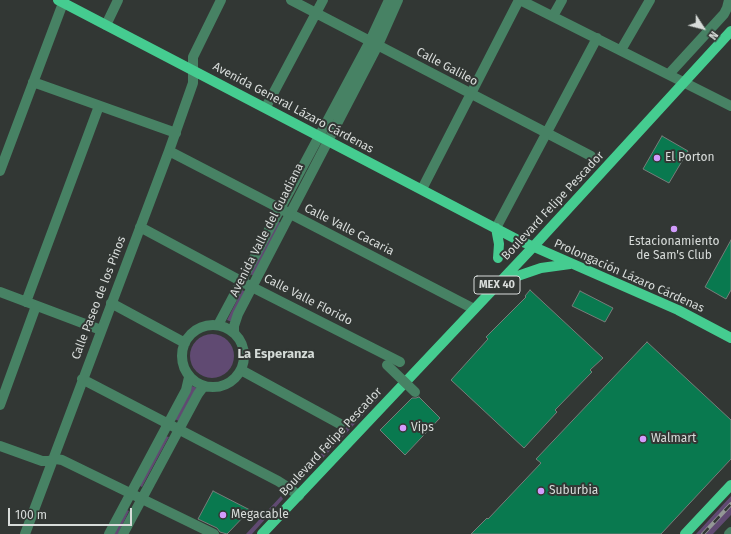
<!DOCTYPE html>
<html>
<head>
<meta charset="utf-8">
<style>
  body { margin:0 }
  #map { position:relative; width:731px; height:534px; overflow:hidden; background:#323734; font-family:"Fira Sans",sans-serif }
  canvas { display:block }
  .north { position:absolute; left:683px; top:8px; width:40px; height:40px; -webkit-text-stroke:3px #323734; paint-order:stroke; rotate:126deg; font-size:11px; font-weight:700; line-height:16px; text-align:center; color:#d8dcda }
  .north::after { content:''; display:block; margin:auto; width:14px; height:18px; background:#d8dcda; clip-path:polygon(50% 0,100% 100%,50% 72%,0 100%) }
  .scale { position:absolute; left:8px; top:508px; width:124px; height:18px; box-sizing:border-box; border:2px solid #d8dcda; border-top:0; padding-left:5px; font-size:12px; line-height:14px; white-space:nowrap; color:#d8dcda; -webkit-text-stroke:3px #323734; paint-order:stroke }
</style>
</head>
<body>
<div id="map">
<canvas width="731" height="534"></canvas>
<div class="north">N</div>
<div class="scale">100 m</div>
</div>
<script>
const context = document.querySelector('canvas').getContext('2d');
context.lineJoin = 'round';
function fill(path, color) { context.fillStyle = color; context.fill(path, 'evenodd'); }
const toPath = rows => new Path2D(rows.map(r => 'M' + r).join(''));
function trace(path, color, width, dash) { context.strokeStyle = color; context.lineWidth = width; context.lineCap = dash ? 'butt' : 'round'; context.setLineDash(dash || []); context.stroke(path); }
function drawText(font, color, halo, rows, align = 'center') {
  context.font = font + ' "Fira Sans",sans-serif'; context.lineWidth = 4; context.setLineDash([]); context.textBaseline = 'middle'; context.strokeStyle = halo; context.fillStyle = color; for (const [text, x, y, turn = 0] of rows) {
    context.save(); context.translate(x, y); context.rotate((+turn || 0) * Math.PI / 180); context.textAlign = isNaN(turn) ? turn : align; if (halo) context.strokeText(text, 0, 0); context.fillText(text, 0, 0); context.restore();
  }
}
const green = toPath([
  [277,221,281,223,254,276,250,274],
  [242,290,246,292,232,322,227,320],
  '190 356a22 22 0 1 1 44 0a22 22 0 1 1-44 0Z',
  [192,386,197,388,179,421,174,419],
  [376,396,379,398,323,458,320,455],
  [165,436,169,437,142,487,138,485],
  [281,496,283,499,252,534,246,534],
  [731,496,731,515,713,534,696,534],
  [125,509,129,511,118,534,113,534]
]);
const building = toPath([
  [662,136,688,151,669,183,643,169,662,136],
  [731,240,731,290,726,299,705,287,731,240],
  [530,290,603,358,590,370,592,372,555,410,557,412,524,448,451,380,488,339,486,337,526,297,525,296,530,290],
  [580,291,613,308,605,322,572,306,580,291],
  [647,342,731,420,731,459,661,534,471,534,487,518,488,519,541,463,536,459,647,342],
  [419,397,440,418,405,455,380,430,412,398,416,398,419,397],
  [213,491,250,510,227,534,220,532,217,528,198,519,213,491]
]);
const minor = toPath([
  [291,0,591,156],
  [520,0,731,106],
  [553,16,562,0],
  [106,25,118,0],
  [621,50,650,0],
  [669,74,724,14,727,8,729,0],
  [33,82,176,133],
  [266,107,323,0],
  [169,151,474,309],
  [0,171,63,3],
  [422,189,519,0],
  [140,227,252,287,400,362],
  [496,228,597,38],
  [0,292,101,330],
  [26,302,99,106],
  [111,303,185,343],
  [218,325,370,41,389,0],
  '182 356a31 31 0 1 1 62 0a31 31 0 1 1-62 0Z',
  [234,333,234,326,238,314,378,45,398,0],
  [241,370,340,424],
  [82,379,278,481,289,488,299,496],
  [0,405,36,306],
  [0,446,42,461,48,461,56,459,62,460,214,534],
  [25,534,169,151,193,83,193,57,221,0],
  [109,534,186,390,189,377],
  [123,534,198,394,204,386],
  [729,534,731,532]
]);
const major = toPath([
  [58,0,516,239,678,310,731,338],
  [496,228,499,244,498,258],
  [503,281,541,268,570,264],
  [262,534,533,247,731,31],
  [685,534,731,485]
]);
const rail = toPath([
  [703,534,731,504]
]);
const minorBridge = toPath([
  [387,365,415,392]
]);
const markers = [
  [657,158,4,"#d29cfd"],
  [674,229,4,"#d29cfd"],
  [403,428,4,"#d29cfd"],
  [643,439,4,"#d29cfd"],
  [541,491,4,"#d29cfd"],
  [223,515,4,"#d29cfd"]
];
const shields = [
  [497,285,46]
];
const shieldNames = [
  ["MEX 40",497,285]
];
const streetNames = [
  ["Calle Galileo",447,67,28],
  ["Avenida General Lázaro Cárdenas",293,108,28],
  ["Boulevard Felipe Pescador",553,206,-47],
  ["Avenida Valle del Guadiana",267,230,-63],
  ["Calle Valle Cacaria",349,230,27],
  ["Prolongación Lázaro Cárdenas",629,276,24],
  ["Calle Paseo de los Pinos",99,298,-69],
  ["Calle Valle Florido",308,300,27],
  ["Boulevard Felipe Pescador",331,442,-47]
];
const poiNames = [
  ["El Porton",665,158],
  ["Estacionamiento",674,242,"center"],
  ["de Sam's Club",674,256,"center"],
  ["Vips",411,428],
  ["Walmart",651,439],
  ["Suburbia",549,491],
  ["Megacable",231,515]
];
const neighbourhoodNames = [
  ["La Esperanza",276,354]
];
fill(green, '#604a72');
fill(building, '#09794f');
trace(building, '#777d7a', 1);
trace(minor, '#478264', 10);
trace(major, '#45cc90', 10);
trace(rail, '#939895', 4);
trace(rail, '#323734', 2.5, [8]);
trace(minorBridge, '#478264', 10);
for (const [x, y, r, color] of markers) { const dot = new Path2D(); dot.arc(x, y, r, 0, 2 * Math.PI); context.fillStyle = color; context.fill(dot); trace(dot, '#323734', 1.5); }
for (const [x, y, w] of shields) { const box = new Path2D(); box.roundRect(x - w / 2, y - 9, w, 18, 3); context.fillStyle = '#323734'; context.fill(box); trace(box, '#d8dcda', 1); }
drawText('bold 11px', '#d8dcda', null, shieldNames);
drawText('12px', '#d8dcda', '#323734', streetNames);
drawText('12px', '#d8dcda', '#323734', poiNames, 'left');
drawText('bold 13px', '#d4dbd7', '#323734', neighbourhoodNames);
</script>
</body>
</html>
